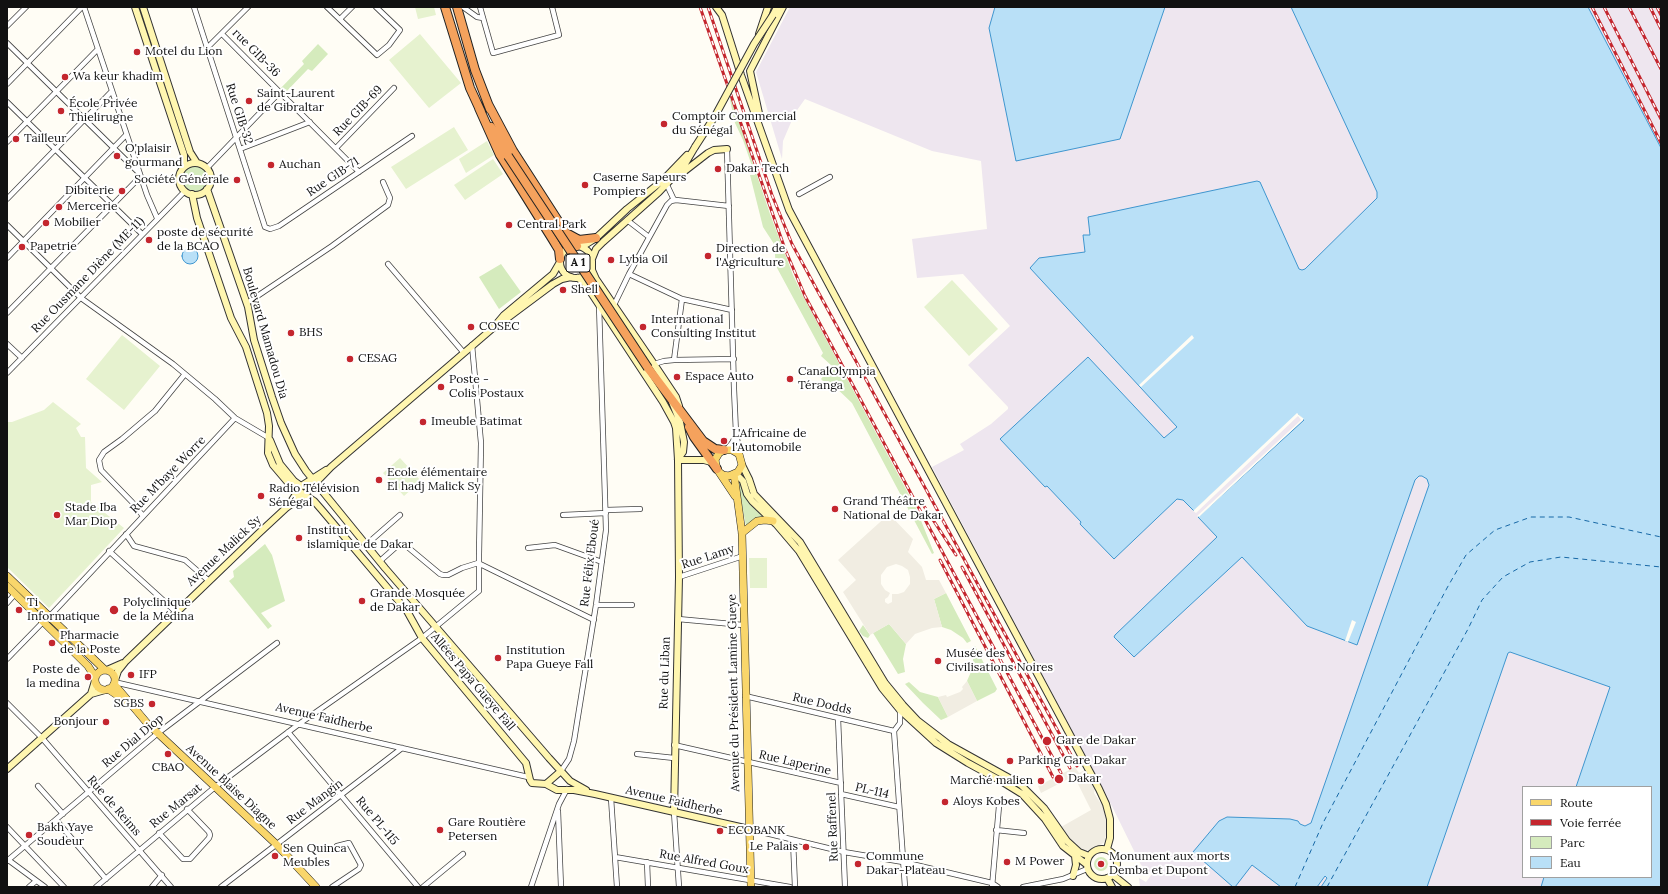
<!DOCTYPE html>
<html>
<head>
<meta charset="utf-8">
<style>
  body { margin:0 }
  #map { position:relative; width:1668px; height:894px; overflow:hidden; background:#fffdf5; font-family:Lora,serif }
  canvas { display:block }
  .frame { position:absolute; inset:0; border:8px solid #111; pointer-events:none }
  .legend { position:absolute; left:1522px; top:786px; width:130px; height:92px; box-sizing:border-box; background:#fff; border:1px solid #a0a0a0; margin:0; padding:5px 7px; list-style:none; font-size:12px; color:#111 }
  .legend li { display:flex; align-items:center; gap:8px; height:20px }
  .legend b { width:20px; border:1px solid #a0a0a0 }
</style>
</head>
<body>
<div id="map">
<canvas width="1668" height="894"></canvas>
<div class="frame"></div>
<ul class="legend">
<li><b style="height:5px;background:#f9d66b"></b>Route</li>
<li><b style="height:5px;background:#c4262e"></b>Voie ferrée</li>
<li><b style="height:11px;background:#d5ebbd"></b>Parc</li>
<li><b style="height:11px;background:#b9e0f7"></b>Eau</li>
</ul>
</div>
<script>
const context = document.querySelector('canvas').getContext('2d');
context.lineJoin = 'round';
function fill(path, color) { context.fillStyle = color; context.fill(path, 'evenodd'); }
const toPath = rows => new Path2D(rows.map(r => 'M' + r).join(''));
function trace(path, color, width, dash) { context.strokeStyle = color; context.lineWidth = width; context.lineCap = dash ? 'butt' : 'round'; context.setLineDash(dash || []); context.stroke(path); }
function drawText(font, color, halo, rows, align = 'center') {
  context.font = font + ' Lora,serif'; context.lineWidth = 4; context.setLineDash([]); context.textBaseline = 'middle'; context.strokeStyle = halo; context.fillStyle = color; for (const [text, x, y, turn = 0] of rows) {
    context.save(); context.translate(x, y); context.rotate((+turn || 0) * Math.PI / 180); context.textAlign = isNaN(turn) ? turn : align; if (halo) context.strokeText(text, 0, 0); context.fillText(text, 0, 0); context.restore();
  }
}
const industrial = toPath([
  [790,7,1661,7,1661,887,1140,887,1139,878,1146,882,1152,874,1141,865,1106,794,932,467,964,450,960,444,991,424,1008,409,1008,407,968,365,1010,326,963,274,917,278,912,239,987,229,981,161,932,151,805,99,795,113,783,141,782,159,756,72],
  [1523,787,1651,787,1651,877,1523,877]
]);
const green = toPath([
  [318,44,328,54,312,71,308,69,284,94,279,90,304,64,302,61],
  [731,98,770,214,793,275,803,296,916,508,934,553,932,554,852,403,832,384,824,382,821,379,832,366,821,356,823,353,776,266,774,244,763,227,750,175,755,175,743,140,735,123,730,100],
  '181 178a14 14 0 1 1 28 0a14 14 0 1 1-28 0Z',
  [501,264,521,292,499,309,479,277],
  [737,480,740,481,749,503,763,517,755,518,746,526],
  [265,544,272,555,285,601,261,613,272,626,268,629,229,581,234,577,233,571],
  [946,593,971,641,967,643,963,638,951,630,942,627,934,599],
  [889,624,906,644,903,659,905,672,898,674,873,633],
  [863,625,870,635,868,638,863,636,859,631],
  [975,646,997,689,995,692,977,701,967,681,973,667,973,655,971,648],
  [909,682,920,692,938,697,948,717,941,720,923,703,905,684],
  '1094 864a7 7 0 1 1 14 0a7 7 0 1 1-14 0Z'
]);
const pitch = toPath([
  [415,7,434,7,436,15,418,19],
  [420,34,461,83,429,108,389,60],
  [454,127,468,150,406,189,391,167],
  [487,141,494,155,466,173,459,159],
  [493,159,503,174,465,200,454,185],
  [952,280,998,329,969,356,924,307],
  [122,335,160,366,124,410,86,379],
  [53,402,81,424,76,428,81,437,85,437,86,468,102,482,91,485,91,502,124,528,49,608,7,567,7,422,12,422,44,410],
  [400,458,421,481,404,496,383,473],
  [749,558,767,558,767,588,750,588]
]);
const plaza = toPath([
  [889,514,913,539,908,552,922,567,926,580,939,580,946,593,934,599,942,627,932,628,915,634,906,644,889,624,870,635,843,592,856,580,838,560],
  [896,564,902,566,908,570,910,577,910,584,904,592,898,594,892,594,892,602,888,604,885,602,885,599,888,597,890,593,885,590,881,584,881,575,887,567],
  [967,681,977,701,948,717,938,697,946,695,947,697,960,692,963,689,962,687],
  [1075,767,1079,773,1085,770,1095,788,1094,793,1101,804,1104,806,1108,820,1105,841,1102,844,1086,851,1076,846,1070,840,1061,827,1091,810,1074,776,1041,793,1038,786]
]);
const water = toPath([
  [995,7,1165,7,1120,139,1016,161,989,28,995,7],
  [1291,7,1588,7,1661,148,1661,887,1541,887,1544,877,1651,877,1651,787,1576,787,1610,687,1510,652,1508,653,1427,887,1321,887,1327,878,1325,876,1317,887,1281,887,1252,865,1235,887,1233,887,1193,852,1219,821,1227,817,1290,819,1298,821,1300,824,1305,826,1311,823,1429,485,1427,479,1422,476,1419,476,1415,480,1357,645,1307,626,1242,557,1134,657,1114,637,1115,635,1217,537,1198,517,1304,420,1298,414,1194,511,1183,500,1177,499,1114,559,1080,524,1081,522,1047,486,1045,487,1000,439,1088,357,1164,438,1177,427,1030,268,1039,258,1085,252,1083,235,1090,235,1088,217,1257,181,1260,182,1299,269,1302,270,1305,269,1377,198,1377,192,1291,7],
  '182 256a8 8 0 1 1 16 0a8 8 0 1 1-16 0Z'
]);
const pier = toPath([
  [1192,335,1194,338,1141,387,1139,385],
  [1297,413,1304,419,1199,517,1197,516,1301,420,1298,416,1196,513,1193,511],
  [1352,620,1356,622,1348,642,1345,641]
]);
const ferry = toPath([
  [1295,887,1323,823,1447,588,1466,555,1495,530,1531,517,1569,517,1661,537],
  [1327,887,1468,629,1482,600,1503,577,1530,562,1561,557,1661,567]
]);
const street = toPath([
  [84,7,147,195,157,218],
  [194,7,265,227,270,229,279,226,412,136],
  [327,7,377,55,389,45,400,30,376,7],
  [463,7,477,17,483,18],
  [480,7,493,53,559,35,552,7],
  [340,19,352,7],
  [7,26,26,7],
  [222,34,359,172],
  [7,43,137,171],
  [207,48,248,7],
  [7,84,82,7],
  [7,102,142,234],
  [7,142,98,49],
  [336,148,394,88],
  [240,149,310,122],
  [727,149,734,389,736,433,740,455],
  [207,168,280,92],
  [667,185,674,200],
  [799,194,830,177],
  [7,199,112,91],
  [627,220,649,237],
  [7,225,81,298,173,364,215,399,235,418,269,438],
  [7,258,126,135],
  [388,264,464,353],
  [629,274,682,299,732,310],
  [247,303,332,246,388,205,390,198,383,182],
  [614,305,629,274,667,205,671,201,676,200,729,206],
  [7,313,140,177],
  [7,344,22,358],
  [674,360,682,299],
  [654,364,664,361,674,360,734,359],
  [7,373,185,191],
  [727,449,732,443,736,435],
  [606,510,640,509],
  [563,515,606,513],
  [143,516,132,502,101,470,99,460,104,452,122,439,155,411,185,374],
  [126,534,134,546,185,560,209,581],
  [367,544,400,515],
  [528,548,555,545,602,562],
  [109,551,176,612],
  [380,561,397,546,404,544,440,574,443,575,448,575,462,568,478,563,594,620],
  [679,577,743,556],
  [7,603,15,594],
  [596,605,632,605],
  [49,617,235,418],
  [678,619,743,625],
  [7,659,43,622],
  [114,682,528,777],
  [745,696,894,731],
  [7,703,42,738,171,887],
  [838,718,845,887],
  [894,731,905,887],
  [894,731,900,723,900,710],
  [288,732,418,887],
  [674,745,841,783],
  [637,754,674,758],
  [561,771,569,759,574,741,596,605,606,530,599,305],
  [38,786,63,814],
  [841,794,899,807],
  [611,798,617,887],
  [558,811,561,887],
  [674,812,679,887],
  [56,820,106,879],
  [7,827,64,887],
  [749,829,844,852,903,862,992,883,998,887],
  [996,830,1024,833],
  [159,833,183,859,190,859,209,838,210,835,209,832,187,809],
  [793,840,795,887],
  [615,857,790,887],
  [7,859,45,887],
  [7,861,158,733,277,643],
  [647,862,648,887],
  [29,887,36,881],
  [96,887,215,787,299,724,422,638,479,591,479,555,481,443,472,345],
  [152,887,162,875],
  [221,887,402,748],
  [332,887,359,869,361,865,349,843,337,846],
  [423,887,463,854],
  [531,887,559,804,567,789],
  [992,887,999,806],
  [1023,887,1063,879,1087,869]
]);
const secondary = toPath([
  [135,7,184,155,184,167],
  [143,7,190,152,197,163],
  [716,7,722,15,741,75,789,210,1099,789,1106,804,1110,819,1110,838,1107,849],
  [773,15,777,7],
  [759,34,768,7],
  [760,118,750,71,783,7],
  '179 179a16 16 0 1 1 32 0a16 16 0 1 1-32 0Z',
  [677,177,708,153,714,150,727,149],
  [207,189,248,307,254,340,272,397,281,423,295,454,306,471,385,568,549,758,570,781,586,790],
  [192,194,197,218,231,318,246,347,267,413,269,426,268,453,273,465,290,485,314,501,321,509,407,611,422,638,526,763,530,780,532,783,546,784,557,790,574,790,595,794,749,829],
  [579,246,585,245,596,238,627,209,662,181,687,155],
  '560 262a16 16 0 1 1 32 0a16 16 0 1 1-32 0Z',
  [592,259,596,249,603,242,659,192,676,174,685,164,695,147],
  [592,261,592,270,596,279,654,364,676,397,679,406],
  [578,278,584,282,663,402,674,422,676,428,678,460,679,577,674,812],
  [498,325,553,284,562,279,571,277],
  [672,402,680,422,684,442,683,452,678,459],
  [270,440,280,464,294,481,301,486,315,484],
  [678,460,704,460,711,462],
  [742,465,749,479,754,494,800,542,885,683,903,705,918,721,948,744,1013,780,1021,785,1044,808,1067,841,1079,852,1089,856],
  [736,474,743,481,747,494,752,501,776,524,799,551,882,688,900,710,936,743,968,763,1001,781,1022,794,1045,819,1063,846,1086,864],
  [289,505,301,486,326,470],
  [107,670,123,663],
  [115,680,118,671,126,661,258,534,286,508,304,495,331,467,493,328,504,315,553,274,560,262],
  [91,694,95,681],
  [7,769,91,694,105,690],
  [546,784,561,771],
  '1087 864a15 15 0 1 1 30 0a15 15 0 1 1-30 0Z',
  [1113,875,1128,887],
  [1073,876,1076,865,1075,856],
  [1107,878,1112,887]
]);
const primary = toPath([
  [719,472,723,475,729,476,738,472,742,465,739,454,732,450,724,450,719,453,715,460,717,469,735,496],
  [734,474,742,533,751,887],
  [742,533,757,521,765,520,773,521],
  [7,576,105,670],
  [7,586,88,666,95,677],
  '95 680a10 10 0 1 1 20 0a10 10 0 1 1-20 0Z',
  [114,684,147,723,276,844,316,887],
  [108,689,126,701]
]);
const highway = toPath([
  [445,7,470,88,481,112],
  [457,7,475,70,490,109],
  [488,104,513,151,569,238,577,246],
  [479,108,500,155,553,240,559,250,560,259],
  [491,127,508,156],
  [568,234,579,240,596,238],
  [648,368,703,441,715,449,724,450],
  [689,427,694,437,717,469]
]);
const rail = toPath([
  [700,7,785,249,805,296,1061,773],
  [708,7,772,195,792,244,1077,766],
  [1592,7,1661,143],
  [1604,7,1661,119],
  [1629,7,1661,69],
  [1650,7,1661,29],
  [1657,7,1661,15],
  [920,500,956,555],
  [940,560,1053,777],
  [962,567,1070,768]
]);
const secondaryBridge = toPath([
  [695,147,715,116,754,44,773,15]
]);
const highwayBridge = toPath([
  [508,156,648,368]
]);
const markers = [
  [137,52,4,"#c4262e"],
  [65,77,4,"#c4262e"],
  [249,101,4,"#c4262e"],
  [61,111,4,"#c4262e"],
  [664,124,4,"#c4262e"],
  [16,139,4,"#c4262e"],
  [117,156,4,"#c4262e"],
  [271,165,4,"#c4262e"],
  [718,169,4,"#c4262e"],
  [237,180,4,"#c4262e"],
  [585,185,4,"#c4262e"],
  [122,191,4,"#c4262e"],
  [59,207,4,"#c4262e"],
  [46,223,4,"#c4262e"],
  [509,225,4,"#c4262e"],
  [149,240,4,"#c4262e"],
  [22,247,4,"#c4262e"],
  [708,256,4,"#c4262e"],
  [611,260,4,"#c4262e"],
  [563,290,4,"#c4262e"],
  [471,327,4,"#c4262e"],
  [643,327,4,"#c4262e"],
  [291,333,4,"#c4262e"],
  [350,359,4,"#c4262e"],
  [677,377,4,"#c4262e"],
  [790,379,4,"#c4262e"],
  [441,387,4,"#c4262e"],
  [423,422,4,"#c4262e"],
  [724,441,4,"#c4262e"],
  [379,480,4,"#c4262e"],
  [261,496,4,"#c4262e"],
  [835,509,4,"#c4262e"],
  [57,515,4,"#c4262e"],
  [299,538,4,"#c4262e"],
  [362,601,4,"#c4262e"],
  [19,610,4,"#c4262e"],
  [114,610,5,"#c4262e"],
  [52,643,4,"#c4262e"],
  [498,658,4,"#c4262e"],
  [938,661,4,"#c4262e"],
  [131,675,4,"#c4262e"],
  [88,677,4,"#c4262e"],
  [152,704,4,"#c4262e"],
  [106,722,4,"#c4262e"],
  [1047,741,5,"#c4262e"],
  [168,754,4,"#c4262e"],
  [1010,761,4,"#c4262e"],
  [1059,779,5,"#c4262e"],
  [1041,781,4,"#c4262e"],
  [945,802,4,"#c4262e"],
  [440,830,4,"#c4262e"],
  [720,831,4,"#c4262e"],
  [29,835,4,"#c4262e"],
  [806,847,4,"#c4262e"],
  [275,856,4,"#c4262e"],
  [1007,862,4,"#c4262e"],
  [858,864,4,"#c4262e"],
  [1101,864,4,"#c4262e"]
];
const shields = [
  [578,263,24]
];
const shieldNames = [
  ["A 1",578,263]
];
const poiNames = [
  ["Motel du Lion",145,52],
  ["Wa keur khadim",73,77],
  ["Saint-Laurent",257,94],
  ["de Gibraltar",257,108],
  ["École Privée",69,104],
  ["Thielirugne",69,118],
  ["Comptoir Commercial",672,117],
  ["du Sénégal",672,131],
  ["Tailleur",24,139],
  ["O'plaisir",125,149],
  ["gourmand",125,163],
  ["Auchan",279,165],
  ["Dakar Tech",726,169],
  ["Caserne Sapeurs",593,178],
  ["Pompiers",593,192],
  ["Société Générale",229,180,"right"],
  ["Dibiterie",114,191,"right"],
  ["Mercerie",67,207],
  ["Mobilier",54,223],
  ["Central Park",517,225],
  ["poste de sécurité",157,233],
  ["de la BCAO",157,247],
  ["Papetrie",30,247],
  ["Direction de",716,249],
  ["l'Agriculture",716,263],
  ["Lybia Oil",619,260],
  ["Shell",571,290],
  ["International",651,320],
  ["Consulting Institut",651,334],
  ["COSEC",479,327],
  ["BHS",299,333],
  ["CESAG",358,359],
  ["CanalOlympia",798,372],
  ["Téranga",798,386],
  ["Espace Auto",685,377],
  ["Poste -",449,380],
  ["Colis Postaux",449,394],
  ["Imeuble Batimat",431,422],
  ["L'Africaine de",732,434],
  ["l'Automobile",732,448],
  ["Ecole élémentaire",387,473],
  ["El hadj Malick Sy",387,487],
  ["Radio Télévision",269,489],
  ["Sénégal",269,503],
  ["Grand Théâtre",843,502],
  ["National de Dakar",843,516],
  ["Stade Iba",65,508],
  ["Mar Diop",65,522],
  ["Institut",307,531],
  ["islamique de Dakar",307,545],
  ["Grande Mosquée",370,594],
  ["de Dakar",370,608],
  ["Ti",27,603],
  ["Informatique",27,617],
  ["Polyclinique",123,603],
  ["de la Médina",123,617],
  ["Pharmacie",60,636],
  ["de la Poste",60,650],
  ["Institution",506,651],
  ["Papa Gueye Fall",506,665],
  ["Musée des",946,654],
  ["Civilisations Noires",946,668],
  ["Poste de",80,670,"right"],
  ["la medina",80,684,"right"],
  ["IFP",139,675],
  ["SGBS",144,704,"right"],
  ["Bonjour",98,722,"right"],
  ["Gare de Dakar",1056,741],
  ["Parking Gare Dakar",1018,761],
  ["CBAO",168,768,"center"],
  ["Dakar",1068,779],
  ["Marché malien",1033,781,"right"],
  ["Aloys Kobes",953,802],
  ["Gare Routière",448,823],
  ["Petersen",448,837],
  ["Bakh Yaye",37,828],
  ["Soudeur",37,842],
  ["ECOBANK",728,831],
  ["Le Palais",798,847,"right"],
  ["Sen Quinca",283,849],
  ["Meubles",283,863],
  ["Commune",866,857],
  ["Dakar-Plateau",866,871],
  ["Monument aux morts",1109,857],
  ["Demba et Dupont",1109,871],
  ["M Power",1015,862]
];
const streetNames = [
  ["rue GIB-36",256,53,45],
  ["Rue GIB-69",358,111,-46],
  ["Rue GIB-32",239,114,72],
  ["Rue GIB-71",333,177,-34],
  ["Rue Ousmane Diène (ME-11)",88,275,-46],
  ["Boulevard Mamadou Dia",265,333,74],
  ["Rue M'baye Worre",168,475,-46],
  ["Avenue Malick Sy",224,551,-43],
  ["Rue Lamy",708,557,-18],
  ["Rue Félix Eboué",590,563,-83],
  ["Rue du Liban",665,673,-88],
  ["Allées Papa Gueye Fall",473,682,50],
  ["Avenue du Président Lamine Gueye",734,693,-91],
  ["Rue Dodds",822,704,13],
  ["Avenue Faidherbe",324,718,13],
  ["Rue Dial Diop",133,741,-40],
  ["Rue Laperine",795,763,13],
  ["Avenue Blaise Diagne",231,787,43],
  ["PL-114",872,791,13],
  ["Avenue Faidherbe",674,801,13],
  ["Rue Mangin",315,802,-37],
  ["Rue de Reims",114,806,49],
  ["Rue Marsat",176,806,-39],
  ["Rue PL-115",377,821,50],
  ["Rue Raffenel",833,827,-92],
  ["Rue Alfred Goux",704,862,10]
];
fill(industrial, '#eee6ef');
fill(green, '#d5ebbd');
fill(pitch, '#e6f2cf');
fill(plaza, '#f1ede2');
fill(water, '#b9e0f7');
trace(water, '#3f96cf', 1);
fill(pier, '#fffdf5');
trace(ferry, '#1768a6', 1, [5, 4]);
trace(street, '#444', 6);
trace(secondary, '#333', 8);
trace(primary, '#222', 8);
trace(highway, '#222', 10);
trace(street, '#fff', 4.5);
trace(secondary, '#fff6b0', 6);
trace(primary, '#f9d66b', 7);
trace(highway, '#f5a25d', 8);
trace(rail, '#c4262e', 3);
trace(rail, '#fff', 1.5, [4.5]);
trace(secondaryBridge, '#333', 8, []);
trace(highwayBridge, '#222', 10, []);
trace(secondaryBridge, '#fff6b0', 6);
trace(highwayBridge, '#f5a25d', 8);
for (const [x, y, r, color] of markers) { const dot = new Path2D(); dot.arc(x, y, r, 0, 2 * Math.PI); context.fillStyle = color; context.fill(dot); trace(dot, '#fff', 1.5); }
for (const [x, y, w] of shields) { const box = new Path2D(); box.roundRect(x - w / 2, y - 9, w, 18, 3); context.fillStyle = '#fff'; context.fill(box); trace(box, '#111', 1); }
drawText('bold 11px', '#111', null, shieldNames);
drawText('12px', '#111', '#fff', poiNames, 'left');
drawText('12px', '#111', '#fff', streetNames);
</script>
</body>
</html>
